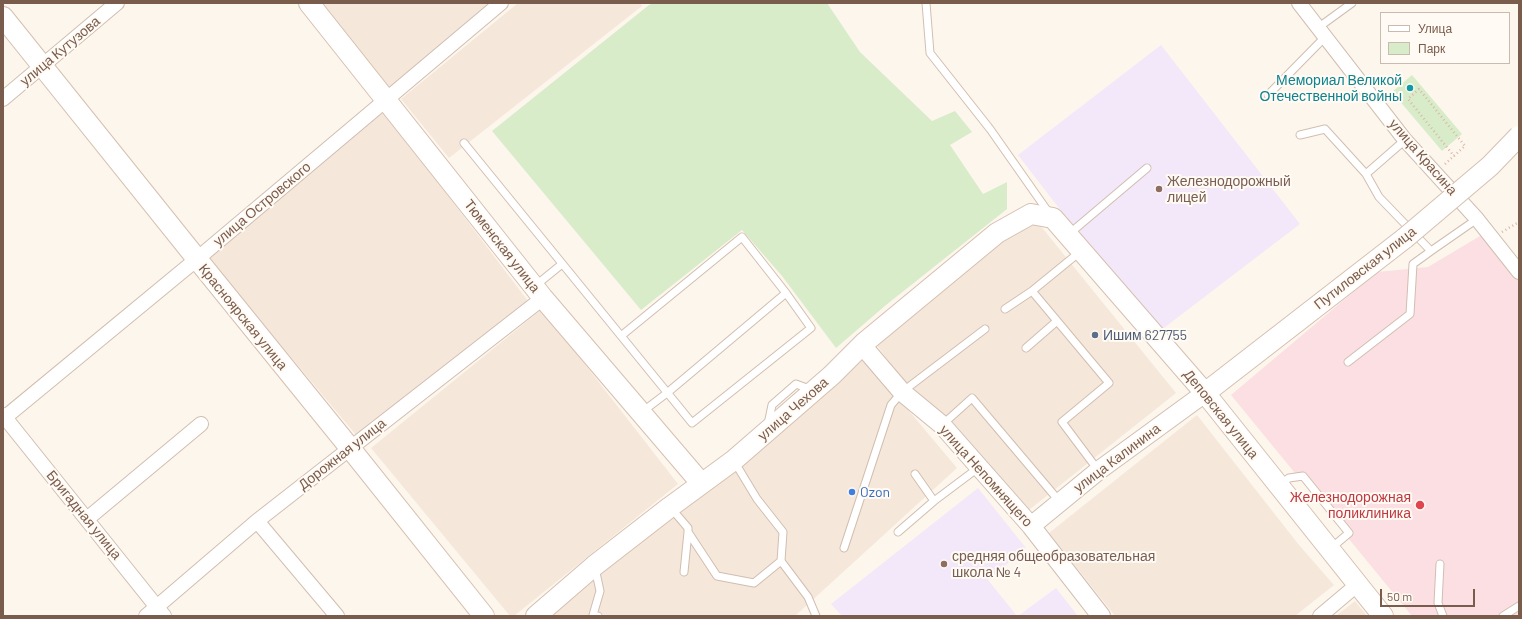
<!DOCTYPE html>
<html>
<head>
<meta charset="utf-8">
<style>
  body { margin:0 }
  #map { position:relative; width:1522px; height:619px; overflow:hidden; background:#fdf6ec; font-family:Barlow,sans-serif }
  canvas { display:block }
  .frame { position:absolute; inset:0; border:4px solid #7a5c4d; pointer-events:none }
  .legend { position:absolute; left:1380px; top:12px; width:130px; height:52px; box-sizing:border-box; background:#fffaf3; border:1px solid #cabbb1; margin:0; padding:5px 7px; list-style:none; font-size:12px; color:#7a5c4d }
  .legend li { display:flex; align-items:center; gap:8px; height:20px }
  .legend b { width:20px; border:1px solid #cabbb1 }
  .scale { position:absolute; left:1380px; top:589px; width:95px; height:18px; box-sizing:border-box; border:2px solid #7a5c4d; border-top:0; padding-left:5px; font-size:12px; line-height:14px; white-space:nowrap; color:#7a5c4d; -webkit-text-stroke:3px #fffaf3; paint-order:stroke }
</style>
</head>
<body>
<div id="map">
<canvas width="1522" height="619"></canvas>
<div class="frame"></div>
<ul class="legend">
<li><b style="height:5px;background:#fff"></b>Улица</li>
<li><b style="height:11px;background:#d8ecc9"></b>Парк</li>
</ul>
<div class="scale">50 m</div>
</div>
<script>
const context = document.querySelector('canvas').getContext('2d');
context.lineJoin = 'round';
function fill(path, color) { context.fillStyle = color; context.fill(path, 'evenodd'); }
const toPath = rows => new Path2D(rows.map(r => 'M' + r).join(''));
function trace(path, color, width, dash) { context.strokeStyle = color; context.lineWidth = width; context.lineCap = dash ? 'butt' : 'round'; context.setLineDash(dash || []); context.stroke(path); }
function drawText(font, color, halo, rows, align = 'center') {
  context.font = font + ' Barlow,sans-serif'; context.lineWidth = 4; context.setLineDash([]); context.textBaseline = 'middle'; context.strokeStyle = halo; context.fillStyle = color; for (const [text, x, y, turn = 0] of rows) {
    context.save(); context.translate(x, y); context.rotate((+turn || 0) * Math.PI / 180); context.textAlign = isNaN(turn) ? turn : align; if (halo) context.strokeText(text, 0, 0); context.fillText(text, 0, 0); context.restore();
  }
}
const residential = toPath([
  [323,3,494,3,391,89],
  [518,3,640,3,642,6,449,158,401,99],
  [383,110,528,301,356,435,207,257],
  [1031,214,1176,393,1024,514,916,399,873,340],
  [542,309,678,484,514,616,510,616,371,448],
  [862,355,957,468,795,616,543,616],
  [1197,415,1299,545,1334,585,1295,616,1115,616,1049,533],
  [1355,601,1367,616,1336,616]
]);
const education = toPath([
  [1161,45,1300,224,1156,334,1018,155],
  [978,488,1026,548,988,580,1017,616,842,616,831,604],
  [1056,588,1078,616,1018,616]
]);
const medical = toPath([
  [1485,233,1519,274,1519,616,1412,616,1231,395,1377,272,1428,267]
]);
const green = toPath([
  [654,3,827,3,860,52,932,121,955,111,972,132,950,145,983,194,1007,182,1007,209,886,305,836,348,782,276,742,230,641,310,492,131,649,5],
  [1412,75,1462,134,1442,151,1392,92]
]);
const path = toPath([
  [1445,164,1465,146,1419,89,1408,99,1454,156],
  [1502,232,1519,222]
]);
const service = toPath([
  [926,3,930,53,990,129,1049,213],
  [1319,27,1352,3],
  [1268,95,1326,36],
  [1300,135,1325,129,1366,174,1379,197,1431,251,1477,219],
  [464,143,692,423,811,328,786,293],
  [1366,174,1405,140],
  [1069,234,1147,168],
  [535,286,562,264],
  [1032,291,1109,383,1062,422,1098,470],
  [1005,309,1032,291,1081,251],
  [621,336,742,237,786,293,667,393,642,412],
  [1026,348,1057,321],
  [1348,362,1410,314,1413,264,1431,251],
  [768,424,772,405,796,384,812,390],
  [942,425,972,398,1060,502],
  [734,461,757,499,783,532,781,561,808,597,816,616],
  [915,474,934,501,978,468],
  [1280,484,1289,478,1303,476,1349,533,1330,549],
  [671,508,688,528,688,532,717,576,754,583,781,561],
  [898,532,934,501],
  [844,548,891,405,902,392,985,329],
  [1440,564,1438,603,1443,616],
  [595,568,600,591,593,615,598,616],
  [684,572,688,532],
  [1503,616,1519,606]
]);
const minor = toPath([
  [1299,3,1405,140,1477,219,1519,272],
  [3,99,117,3],
  [3,415,164,616],
  [3,419,197,259,501,3],
  [87,519,201,424],
  [257,521,337,616],
  [146,616,257,521,543,298],
  [1320,616,1358,584]
]);
const tertiary = toPath([
  [864,343,867,351,902,392,942,425,1031,526,1101,616],
  [1031,526,1098,471,1205,393]
]);
const secondary = toPath([
  [309,3,543,298,701,483],
  [3,17,197,259,350,448,484,616],
  [1205,393,1405,238],
  [536,616,594,566,670,507,734,460,832,375,864,343,997,233,1031,214,1053,218,1205,393,1383,616]
]);
const secondaryBridge = toPath([
  [1405,238,1490,166,1519,136]
]);
const markers = [
  [1410,88,4,"#0f9aa8"],
  [1159,189,4,"#8d6e63"],
  [1095,335,4,"#5c6f8a"],
  [852,492,4,"#3f7fe0"],
  [1420,505,5,"#e0444e"],
  [944,564,4,"#8d6e63"]
];
const streetNames = [
  ["улица Кутузова",60,51,-40],
  ["улица Красина",1423,157,49],
  ["улица Островского",262,204,-40],
  ["Тюменская улица",502,246,52],
  ["Путиловская улица",1365,268,-38],
  ["Красноярская улица",243,317,51],
  ["улица Чехова",793,409,-41],
  ["Деповская улица",1221,414,51],
  ["Дорожная улица",342,454,-38],
  ["улица Калинина",1117,458,-37],
  ["улица Непомнящего",986,476,48],
  ["Бригадная улица",84,515,51]
];
const cultureNames = [
  ["Мемориал Великой",1402,80],
  ["Отечественной войны",1402,96]
];
const educationNames = [
  ["Железнодорожный",1167,181],
  ["лицей",1167,197],
  ["средняя общеобразовательная",952,556],
  ["школа № 4",952,572]
];
const serviceNames = [
  ["Ишим 627755",1103,335]
];
const shopNames = [
  ["Ozon",860,492]
];
const healthNames = [
  ["Железнодорожная",1411,497],
  ["поликлиника",1411,513]
];
fill(residential, '#f5e8da');
fill(education, '#f3e8fa');
fill(medical, '#fbdfe3');
fill(green, '#d8ecc9');
trace(service, '#d1beb0', 9);
trace(minor, '#d1beb0', 16);
trace(tertiary, '#d1beb0', 20);
trace(secondary, '#d6c0b0', 22);
trace(path, '#d9b8a5', 2.5, [1, 3]);
trace(service, '#fff', 7);
trace(minor, '#fff', 14);
trace(tertiary, '#fff', 18);
trace(secondary, '#fff', 20);
trace(secondaryBridge, '#d6c0b0', 22, []);
trace(secondaryBridge, '#fff', 20);
for (const [x, y, r, color] of markers) { const dot = new Path2D(); dot.arc(x, y, r, 0, 2 * Math.PI); context.fillStyle = color; context.fill(dot); trace(dot, '#fffaf3', 1.5); }
drawText('14px', '#7a5c4d', '#fffaf3', streetNames);
drawText('14px', '#0d838f', '#fffaf3', cultureNames, 'right');
drawText('14px', '#785e54', '#fffaf3', educationNames, 'left');
drawText('14px', '#4e5e75', '#fffaf3', serviceNames, 'left');
drawText('14px', '#366cbe', '#fffaf3', shopNames, 'left');
drawText('14px', '#be3a42', '#fffaf3', healthNames, 'right');
</script>
</body>
</html>
